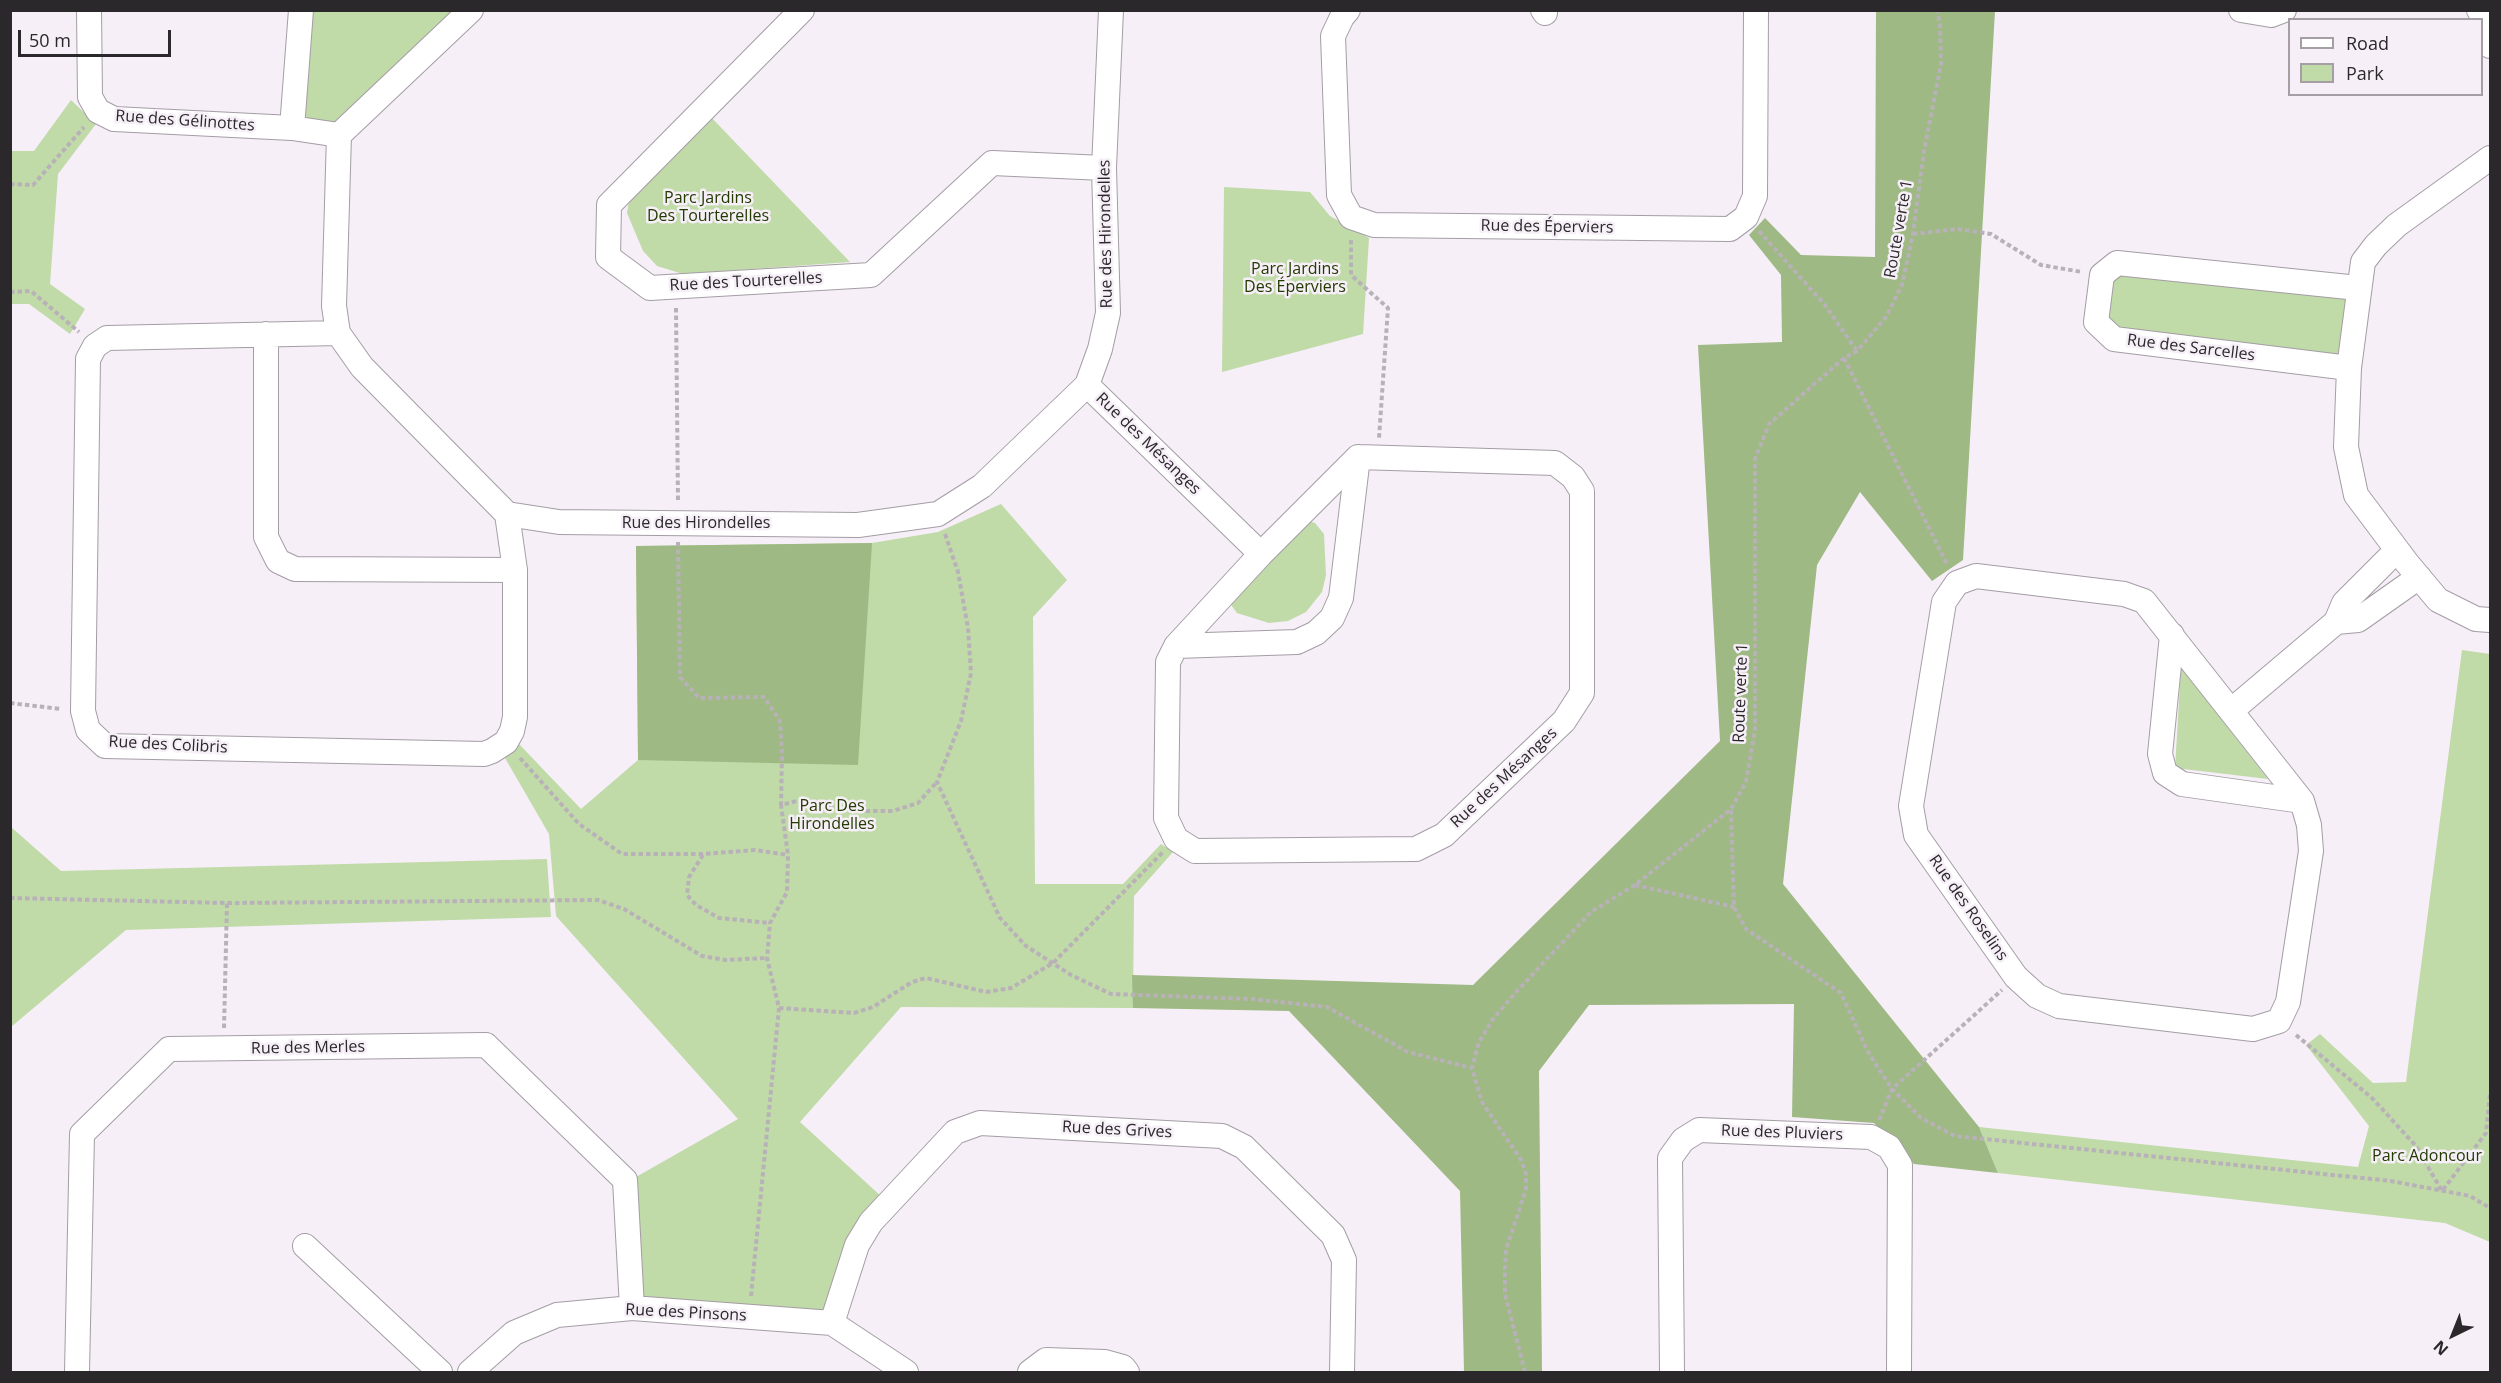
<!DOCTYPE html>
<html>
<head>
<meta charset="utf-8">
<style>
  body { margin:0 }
  #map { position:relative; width:2501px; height:1383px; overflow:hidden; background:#f6eff7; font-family:"Open Sans",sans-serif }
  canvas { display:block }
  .frame { position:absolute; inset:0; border:12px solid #2b282b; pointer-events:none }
  .legend { position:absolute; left:2288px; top:18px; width:195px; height:78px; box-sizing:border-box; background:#f6eff7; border:2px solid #a59fa5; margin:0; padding:8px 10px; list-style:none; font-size:18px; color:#2b282b }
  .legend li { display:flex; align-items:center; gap:12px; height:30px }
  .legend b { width:30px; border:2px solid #a59fa5 }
  .north { position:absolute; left:2423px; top:1305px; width:60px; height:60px; -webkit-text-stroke:4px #f6eff7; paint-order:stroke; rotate:223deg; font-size:16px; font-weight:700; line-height:24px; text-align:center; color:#2b282b }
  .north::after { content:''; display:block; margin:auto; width:21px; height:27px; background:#2b282b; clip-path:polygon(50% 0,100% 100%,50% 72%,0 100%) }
  .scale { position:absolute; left:18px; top:30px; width:153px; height:27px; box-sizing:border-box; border:3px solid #2b282b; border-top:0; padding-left:8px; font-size:18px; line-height:21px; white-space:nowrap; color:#2b282b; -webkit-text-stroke:4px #f6eff7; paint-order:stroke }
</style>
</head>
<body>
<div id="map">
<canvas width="2501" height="1383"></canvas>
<div class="frame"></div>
<ul class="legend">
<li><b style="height:8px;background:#fff"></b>Road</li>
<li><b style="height:16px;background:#c0daa8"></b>Park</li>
</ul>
<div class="north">N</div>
<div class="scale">50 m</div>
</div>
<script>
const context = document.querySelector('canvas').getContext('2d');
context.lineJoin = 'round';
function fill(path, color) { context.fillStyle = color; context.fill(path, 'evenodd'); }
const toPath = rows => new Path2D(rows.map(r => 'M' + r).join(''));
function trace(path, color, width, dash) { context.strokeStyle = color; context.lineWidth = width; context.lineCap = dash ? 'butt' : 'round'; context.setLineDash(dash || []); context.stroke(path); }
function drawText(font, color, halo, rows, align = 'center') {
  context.font = font + ' "Open Sans",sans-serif'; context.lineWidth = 5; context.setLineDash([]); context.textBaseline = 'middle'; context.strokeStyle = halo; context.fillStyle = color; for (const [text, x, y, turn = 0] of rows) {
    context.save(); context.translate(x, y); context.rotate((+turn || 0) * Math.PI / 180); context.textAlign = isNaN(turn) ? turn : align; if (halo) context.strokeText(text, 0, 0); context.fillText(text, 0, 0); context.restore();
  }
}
const green = toPath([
  [301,11,471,11,339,135,292,128],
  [71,100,96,124,58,174,50,284,85,309,70,334,29,304,11,304,11,151,34,151],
  [708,114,850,262,683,274,657,266,643,251,627,213,630,195],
  [1224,187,1310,192,1330,216,1369,238,1363,334,1222,372],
  [2117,263,2358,288,2349,368,2114,339,2096,322],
  [1001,504,1067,580,1033,617,1035,884,1123,884,1161,844,1173,852,1134,896,1133,1008,901,1007,800,1122,883,1198,851,1231,827,1318,636,1304,629,1181,738,1119,556,916,549,834,505,758,519,744,581,809,638,760,636,546,872,543,938,532],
  [1302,519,1315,523,1324,534,1326,575,1322,592,1306,612,1288,621,1269,623,1237,613,1229,602],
  [2462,650,2490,654,2490,1242,2445,1223,1998,1173,1979,1127,2358,1167,2369,1126,2306,1045,2320,1034,2373,1083,2406,1082],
  [2181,668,2268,779,2175,768],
  [11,827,61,871,547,859,551,917,126,930,11,1027]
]);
const forest = toPath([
  [1876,11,1995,11,1963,560,1932,581,1860,492,1817,565,1783,884,1979,1127,1998,1173,1914,1164,1874,1123,1792,1117,1794,1004,1589,1005,1539,1071,1542,1372,1464,1372,1460,1191,1289,1011,1133,1008,1132,975,1473,985,1720,741,1698,345,1782,342,1781,275,1749,235,1765,218,1801,255,1875,257],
  [872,543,858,765,638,760,636,546]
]);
const path = toPath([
  [10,184,33,185,84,127],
  [1759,231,1825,305,1857,351],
  [1913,234,1958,229,1991,234,2041,265,2082,272],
  [1351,240,1351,275,1388,308,1379,438],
  [10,292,31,291,79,332],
  [676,308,678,502],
  [1844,358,1947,564],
  [945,534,958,572,968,628,971,673,961,721,937,782,1000,918,1026,946,1071,975,1111,994,1252,999,1327,1007,1408,1052,1472,1068],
  [678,542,680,677,699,698,764,697,780,721,782,754,781,805],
  [10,703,61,709],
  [520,758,579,824,622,854,703,854,755,850,788,855],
  [1731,810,1734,907,1746,929,1841,993,1868,1052,1892,1089,1921,1118,1955,1136,2391,1181,2470,1196,2490,1208],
  [703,855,689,877,687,895,696,905,719,918,770,923],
  [1635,885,1734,907],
  [10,898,227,903,598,900,624,909,702,956,726,960,767,958],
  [779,1008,854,1013,873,1007,912,982,926,978,986,992,1011,988,1053,963,1163,852],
  [224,1028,227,903],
  [2296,1035,2372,1098,2416,1146,2442,1191,2486,1133,2490,1095],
  [1879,1120,1892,1089,2002,990],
  [751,1296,779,1008,767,958,770,923,787,892,788,855,781,805,801,800,859,811,893,811,918,803,937,782],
  [1525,1372,1505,1294,1505,1270,1506,1250,1526,1189,1526,1174,1521,1160,1482,1102,1472,1068,1479,1042,1493,1019,1516,992,1591,912,1635,885,1731,809,1746,782,1755,730,1755,459,1769,424,1844,358,1857,351,1886,317,1902,285,1913,234,1924,151,1941,64,1940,25,1937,10]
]);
const minor = toPath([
  [89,10,90,97,98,111,114,119,292,128,339,135],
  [471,10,339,135,334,306,338,333,362,367,507,514,559,522,858,525,938,514,982,486,1087,385,1100,349,1108,313,1104,168,1111,10],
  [802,10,609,205,608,257,650,288,871,275,992,163,1104,168],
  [1348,10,1342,17,1333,36,1339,195,1351,217,1374,225,1730,229,1746,217,1755,196,1756,10],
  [1543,10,1545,13],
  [2241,10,2271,15,2284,10],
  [2479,10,2485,19,2490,46],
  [292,128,301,10],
  [2490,158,2397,225,2376,245,2363,262,2349,368,2346,447,2356,495,2407,563,2438,600,2476,619,2490,620],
  [338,333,107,338,95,346,88,359,83,711,88,730,105,746,484,754,492,751,506,742,512,731,515,717,515,570,507,514],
  [266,334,266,537,278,561,295,569,515,570],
  [2349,368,2114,339,2096,322,2102,275,2117,263,2358,288],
  [1087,385,1261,554],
  [1358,457,1555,463,1573,477,1582,491,1582,693,1564,721,1444,835,1416,849,1195,851,1176,839,1166,818,1168,662,1176,646,1261,554,1358,457],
  [2397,550,2344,603,2336,622,2358,620,2419,577],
  [1976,576,2124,594,2144,601,2302,801,2309,825,2311,851,2288,1002,2279,1021,2253,1029,2059,1006,2037,996,2016,977,1916,835,1911,806,1944,602,1957,583,1976,576],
  [2172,635,2160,754,2165,773,2182,784,2302,801],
  [1176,646,1297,642,1316,633,1332,618,1341,598,1358,457],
  [2232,710,2336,622],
  [305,1246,440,1372],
  [832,1323,857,1245,871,1222,955,1132,980,1123,1222,1136,1244,1147,1333,1235,1344,1260,1342,1372],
  [77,1372,82,1134,169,1049,486,1045,625,1180,632,1308],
  [470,1372,514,1333,557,1315,632,1308,832,1323,906,1372],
  [1030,1372,1046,1360,1105,1362,1123,1367,1127,1372],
  [1672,1372,1670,1158,1683,1140,1699,1130,1871,1137,1889,1147,1900,1165,1899,1372]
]);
const streetNames = [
  ["Rue des Gélinottes",185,121,4],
  ["Rue des Éperviers",1547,227,1],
  ["Route verte 1",1899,229,-80],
  ["Rue des Hirondelles",1106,234,-91],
  ["Rue des Tourterelles",746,282,-3],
  ["Rue des Sarcelles",2191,348,7],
  ["Rue des Mésanges",1148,444,44],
  ["Rue des Hirondelles",696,523],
  ["Route verte 1",1741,693,-88],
  ["Rue des Colibris",168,745,3],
  ["Rue des Mésanges",1504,778,-43],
  ["Rue des Roselins",1968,908,55],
  ["Rue des Merles",308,1048,-1],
  ["Rue des Grives",1117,1130,3],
  ["Rue des Pluviers",1782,1133,2],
  ["Rue des Pinsons",686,1313,3]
];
const parkNames = [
  ["Parc Jardins",708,198],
  ["Des Tourterelles",708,216],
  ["Parc Jardins",1295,269],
  ["Des Éperviers",1295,287],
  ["Parc Des",832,806],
  ["Hirondelles",832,824],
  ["Parc Adoncour",2427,1156]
];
fill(green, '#c0daa8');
fill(forest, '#9eb983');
trace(minor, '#a49da5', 26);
trace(path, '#b8b2b8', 4, [4.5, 3]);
trace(minor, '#fff', 24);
drawText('16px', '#2b282b', '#f6eff7', streetNames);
drawText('16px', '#233b00', '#f6eff7', parkNames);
</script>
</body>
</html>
